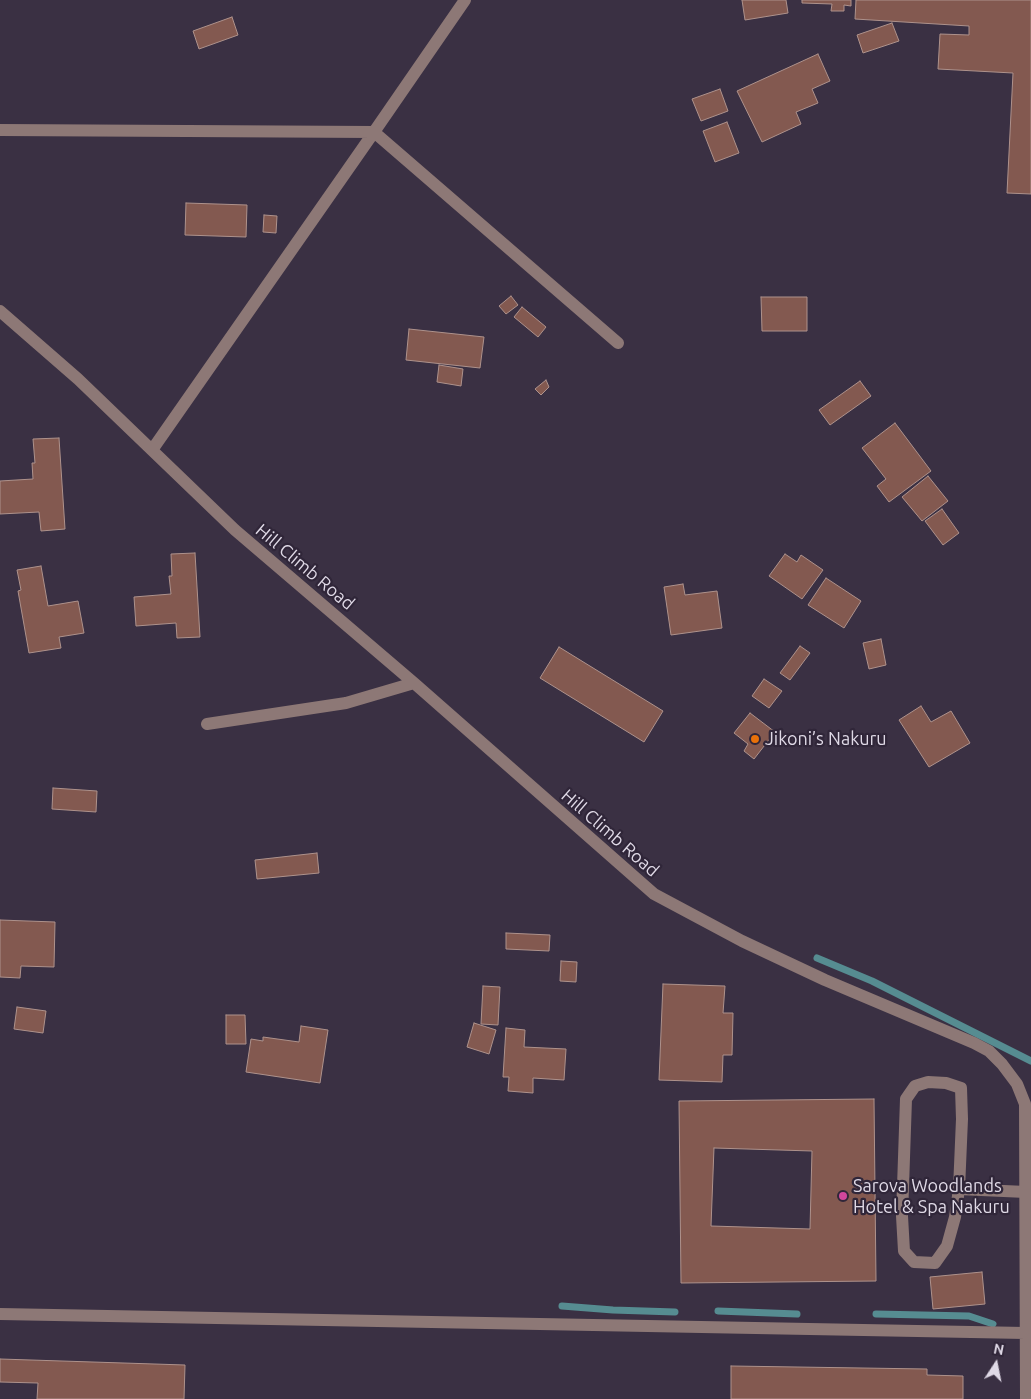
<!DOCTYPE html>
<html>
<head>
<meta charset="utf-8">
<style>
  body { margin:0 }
  #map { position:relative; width:1031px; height:1399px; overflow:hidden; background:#3a3043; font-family:Ubuntu,sans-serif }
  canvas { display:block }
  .north { position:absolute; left:971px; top:1339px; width:50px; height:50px; -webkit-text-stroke:4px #302639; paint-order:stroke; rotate:11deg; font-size:14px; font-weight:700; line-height:20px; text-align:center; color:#dfd9e6 }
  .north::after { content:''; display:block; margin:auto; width:18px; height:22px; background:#dfd9e6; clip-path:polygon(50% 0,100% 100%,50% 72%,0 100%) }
</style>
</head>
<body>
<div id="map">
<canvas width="1031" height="1399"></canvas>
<div class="north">N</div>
</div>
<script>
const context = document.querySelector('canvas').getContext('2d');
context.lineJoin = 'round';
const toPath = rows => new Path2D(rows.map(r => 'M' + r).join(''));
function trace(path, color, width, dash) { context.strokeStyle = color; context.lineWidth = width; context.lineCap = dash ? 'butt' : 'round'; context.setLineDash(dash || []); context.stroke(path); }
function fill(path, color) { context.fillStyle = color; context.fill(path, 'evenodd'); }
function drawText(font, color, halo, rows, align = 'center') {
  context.font = font + ' Ubuntu,sans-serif'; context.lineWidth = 4.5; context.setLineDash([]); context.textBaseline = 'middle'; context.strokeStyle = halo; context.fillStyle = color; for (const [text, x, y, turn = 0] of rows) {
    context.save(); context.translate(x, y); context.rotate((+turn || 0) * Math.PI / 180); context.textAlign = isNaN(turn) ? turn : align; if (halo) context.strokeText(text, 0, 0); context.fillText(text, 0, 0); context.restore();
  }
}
const stream = toPath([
  [817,958,872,981,1031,1061],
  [562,1306,613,1310,675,1312],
  [718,1311,797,1314],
  [876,1314,969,1316,993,1324]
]);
const building = toPath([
  [742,0,786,0,788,13,745,20,742,0],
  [802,0,851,0,851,6,844,5,844,11,831,11,832,4,802,3,802,0],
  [856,0,1031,0,1031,194,1007,193,1013,73,938,69,940,34,969,35,969,26,855,19,856,0],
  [232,17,238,35,199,49,193,31,232,17],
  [892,23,899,41,863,53,857,35,892,23],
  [818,54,830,81,812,89,818,103,796,112,801,124,762,142,737,91,818,54],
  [720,89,728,111,701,121,692,99,720,89],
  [727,122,739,153,715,162,703,131,727,122],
  [186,203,247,205,246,237,185,235,186,203],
  [264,215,277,216,276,233,263,232,264,215],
  [511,296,518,305,506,314,499,306,511,296],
  [761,297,807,297,807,331,762,331,761,297],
  [522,307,546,327,538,337,514,317,522,307],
  [409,329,484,337,480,368,406,360,409,329],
  [439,365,463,369,461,386,437,382,439,365],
  [546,380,549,387,541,395,535,389,546,380],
  [860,381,871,396,830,425,819,410,860,381],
  [895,423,931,471,889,502,877,486,886,479,862,448,895,423],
  [59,438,65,529,41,531,39,512,0,514,0,481,33,479,32,463,35,463,33,439,59,438],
  [928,476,948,501,922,521,902,497,928,476],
  [942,509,959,533,943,545,925,521,942,509],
  [195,553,200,637,177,638,176,623,136,626,134,597,171,594,169,576,172,576,171,554,195,553],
  [785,554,797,562,801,555,823,570,802,599,769,576,785,554],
  [41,566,48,606,78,601,84,633,59,637,61,648,29,653,18,591,21,590,17,570,41,566],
  [826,578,861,601,844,628,808,605,826,578],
  [683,584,685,595,717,591,722,628,671,635,664,587,683,584],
  [881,639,886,665,869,669,863,643,881,639],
  [800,646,810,653,790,680,780,673,800,646],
  [559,647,663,711,644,742,540,678,559,647],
  [764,679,782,691,769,708,752,696,764,679],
  [921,706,931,722,951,711,970,743,929,767,899,720,921,706],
  [750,713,775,732,754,759,744,751,748,744,734,733,750,713],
  [53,788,97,791,96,812,52,809,53,788],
  [317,853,319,873,257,879,255,860,317,853],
  [0,920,55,922,54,967,21,966,20,978,0,977,0,920],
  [506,933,550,935,549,951,506,949,506,933],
  [561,961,577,962,576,982,560,981,561,961],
  [663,984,725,986,723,1013,733,1013,732,1055,723,1055,722,1082,659,1080,663,984],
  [483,986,500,987,498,1025,481,1024,483,986],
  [17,1007,46,1011,43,1033,14,1029,17,1007],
  [226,1015,245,1015,246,1044,226,1044,226,1015],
  [474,1023,496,1030,489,1054,467,1047,474,1023],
  [301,1026,328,1030,320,1083,246,1072,251,1039,263,1041,263,1037,299,1042,301,1026],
  [506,1028,525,1030,524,1047,566,1049,564,1080,533,1078,533,1093,508,1091,509,1077,503,1077,506,1028],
  [874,1099,876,1281,681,1283,679,1101,874,1099],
  [714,1148,812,1151,810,1229,711,1226,714,1148],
  [982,1272,985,1304,933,1309,930,1277,982,1272],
  [0,1359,185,1365,184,1399,37,1399,38,1383,0,1382,0,1359],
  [731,1366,927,1369,927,1375,963,1376,963,1399,731,1399,731,1366]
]);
const minor = toPath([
  [0,130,374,132,465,0],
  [0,311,78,379,235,530,414,683,654,894,742,941,825,980,974,1043,989,1051,1002,1064,1017,1084,1025,1104,1026,1399],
  [152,450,374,132,618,343],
  [207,724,346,703,414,683],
  [928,1082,946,1083,961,1088,962,1119,959,1189,955,1217,947,1246,935,1263,914,1262,904,1251,902,1216,906,1099,915,1086,928,1082],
  [959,1189,1026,1192],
  [0,1314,1025,1333]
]);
const markers = [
  [755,739,5,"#e8710a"],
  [843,1196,5,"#d1479c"]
];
const streetNames = [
  ["Hill Climb Road",305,567,40],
  ["Hill Climb Road",610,833,41]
];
const poiNames = [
  ["Jikoni’s Nakuru",765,739],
  ["Sarova Woodlands",853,1186],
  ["Hotel & Spa Nakuru",853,1207]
];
trace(stream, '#568c91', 7);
fill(building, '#835950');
trace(building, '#ae928c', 1);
trace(minor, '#8d7876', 12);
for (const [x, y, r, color] of markers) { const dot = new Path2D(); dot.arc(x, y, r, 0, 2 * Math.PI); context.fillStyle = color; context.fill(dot); trace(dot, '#302639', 2); }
drawText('18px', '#dfd9e6', '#302639', streetNames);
drawText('18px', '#dfd9e6', '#302639', poiNames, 'left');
</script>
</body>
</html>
